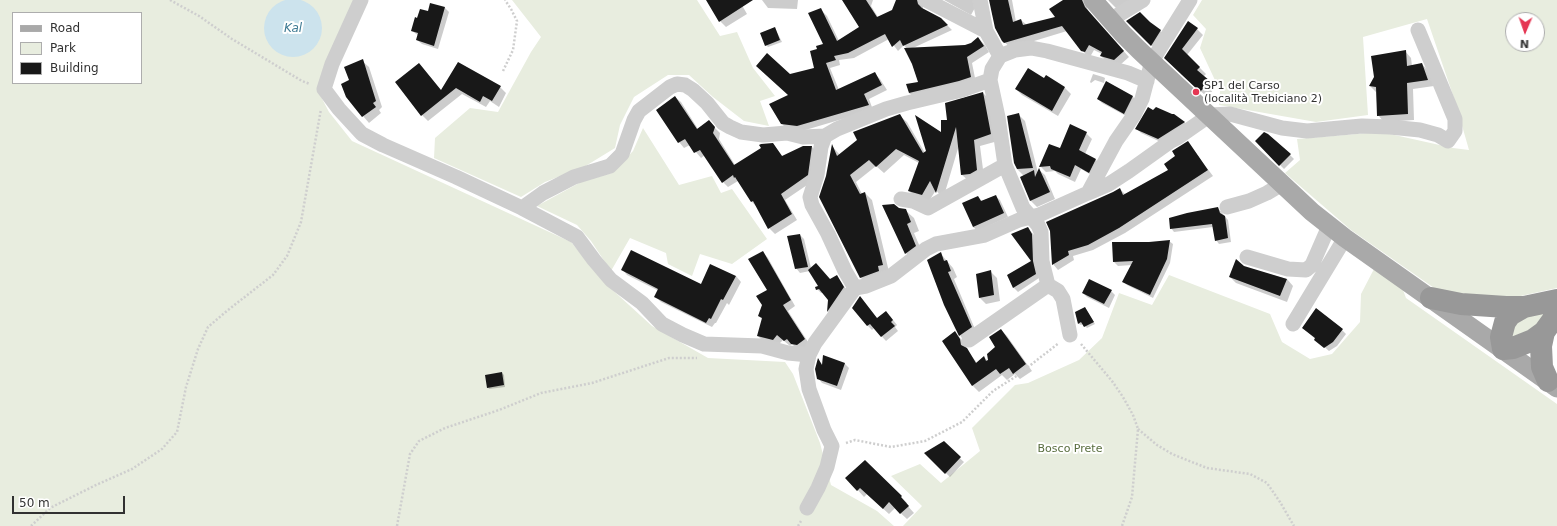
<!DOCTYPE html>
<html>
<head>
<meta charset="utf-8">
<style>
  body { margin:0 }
  #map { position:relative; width:1557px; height:526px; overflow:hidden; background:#fff; font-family:"DejaVu Sans",sans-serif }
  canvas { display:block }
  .legend { position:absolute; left:12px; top:12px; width:130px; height:72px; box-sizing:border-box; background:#fff; border:1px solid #adadad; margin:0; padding:5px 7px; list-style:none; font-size:12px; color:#313131 }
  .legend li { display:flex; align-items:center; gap:8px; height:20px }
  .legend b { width:20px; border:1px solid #adadad }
  .north { position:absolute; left:1505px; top:12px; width:40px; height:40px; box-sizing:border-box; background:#fff; border:1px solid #adadad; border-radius:50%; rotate:182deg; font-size:11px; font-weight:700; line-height:16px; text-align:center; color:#313131 }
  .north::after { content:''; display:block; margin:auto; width:14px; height:18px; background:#e53653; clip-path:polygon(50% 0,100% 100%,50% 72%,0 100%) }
  .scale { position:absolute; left:12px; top:496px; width:113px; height:18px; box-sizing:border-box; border:2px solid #313131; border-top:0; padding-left:5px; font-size:12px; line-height:14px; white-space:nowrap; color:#313131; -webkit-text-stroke:3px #fff; paint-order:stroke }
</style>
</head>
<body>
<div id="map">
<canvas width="1557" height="526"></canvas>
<ul class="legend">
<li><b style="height:5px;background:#a9a9a9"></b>Road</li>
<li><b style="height:11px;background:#e8eddf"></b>Park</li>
<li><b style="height:11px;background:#181818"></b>Building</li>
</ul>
<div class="north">N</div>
<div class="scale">50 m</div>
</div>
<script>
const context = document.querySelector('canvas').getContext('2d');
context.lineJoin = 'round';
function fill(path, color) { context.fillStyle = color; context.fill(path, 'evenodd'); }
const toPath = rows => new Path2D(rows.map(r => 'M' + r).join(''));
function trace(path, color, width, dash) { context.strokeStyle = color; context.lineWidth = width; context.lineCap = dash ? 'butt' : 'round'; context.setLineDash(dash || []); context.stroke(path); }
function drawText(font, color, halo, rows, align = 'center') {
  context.font = font + ' "DejaVu Sans",sans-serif'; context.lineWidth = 4; context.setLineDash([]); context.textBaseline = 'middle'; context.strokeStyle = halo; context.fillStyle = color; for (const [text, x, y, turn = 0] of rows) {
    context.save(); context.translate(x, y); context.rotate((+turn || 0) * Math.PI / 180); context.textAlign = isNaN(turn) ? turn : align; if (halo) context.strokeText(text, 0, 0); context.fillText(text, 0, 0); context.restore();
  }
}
const green = toPath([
  [0,0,354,0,319,93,329,112,352,141,571,242,606,284,652,326,708,358,785,362,793,374,820,443,831,485,877,511,894,526,0,526],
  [13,13,141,13,141,83,13,83],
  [512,0,697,0,720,36,737,32,753,68,775,96,760,101,769,126,744,121,713,97,689,75,668,75,634,97,620,125,615,148,584,167,545,182,521,197,434,158,435,138,470,108,498,112,531,52,541,37],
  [1202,0,1557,0,1557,288,1516,297,1495,298,1437,290,1351,230,1285,173,1300,160,1297,139,1381,132,1453,148,1469,150,1455,101,1427,19,1363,37,1368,115,1316,122,1219,105,1220,91,1200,48,1206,29,1193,15],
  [1513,20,1537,20,1537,44,1513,44],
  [643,128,679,185,712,176,721,193,732,189,767,239,732,264,700,254,692,276,668,264,666,253,630,238,611,271,591,241,577,225,537,206,581,182,612,173,633,151],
  [1374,269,1403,290,1406,298,1557,404,1557,526,903,526,922,506,891,476,920,464,941,483,980,451,972,428,1015,385,1028,383,1079,360,1102,338,1119,293,1152,305,1169,275,1270,314,1282,342,1310,359,1332,354,1360,322,1361,294],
  [1547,311,1536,328,1514,340,1509,335,1514,321]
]);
const water = toPath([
  '264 28a29 29 0 1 1 58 0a29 29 0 1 1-58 0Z'
]);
const shadow = toPath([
  [707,0,739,0,747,14,726,27,720,21],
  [762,0,798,0,797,9,768,8],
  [843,0,873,0,871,6,878,17,893,11,897,0,923,0,923,9,941,19,952,30,913,48,966,46,971,44,978,38,985,45,989,52,972,63,976,83,915,98,909,93,919,83,907,49,904,45,898,51,889,39,854,58,839,60,840,65,830,68,839,90,875,74,880,79,887,90,869,99,873,110,802,131,787,129,782,124,789,95,789,76,815,68,818,50,824,44,822,11,827,16,839,41,860,28],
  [944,0,973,0,977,4,971,15],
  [990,0,1012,0,1016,22,1021,20,1027,25,1057,17,1065,0,1089,0,1087,8,1090,14,1129,57,1120,65,1106,61,1101,56,1102,54,1094,50,1090,57,1087,56,1067,31,1011,48,1003,41],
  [1108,0,1140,0,1120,12],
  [431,4,445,8,449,12,438,49,422,44,417,40,419,36,412,31,418,19,429,12],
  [1128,21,1150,23,1164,34,1155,49],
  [775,28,782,42,768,47,766,45],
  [1197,29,1203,35,1187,55,1206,74,1203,77,1215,88,1207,97,1165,58],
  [1405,51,1411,58,1412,66,1422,64,1428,71,1434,86,1413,89,1414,120,1384,122,1378,115,1376,92,1370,86],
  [362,61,369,67,382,107,379,110,381,113,369,123,363,116,351,81],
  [459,63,500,87,506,93,499,107,490,101,486,107,462,94,428,121,422,115,442,91],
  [1093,74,1103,77,1105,78,1104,83,1095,80,1091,83,1090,82],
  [1045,79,1065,88,1071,94,1058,116,1022,95,1016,89],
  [1106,83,1133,97,1137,101,1128,117,1102,103,1098,99],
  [983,93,990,100,998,141,980,146,984,177,969,181,962,175,959,145,943,199,936,190,929,201,915,197,909,191,919,163,904,155,884,173,876,166,856,182,862,194,865,193,872,200,889,272,867,284,860,277,827,177,832,146,840,155,900,116,907,122,925,153,942,134,948,121],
  [675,97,681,102,698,129,714,127,720,133,719,139,735,165,773,144,783,157,812,147,817,152,813,181,785,200,797,220,775,234,769,228,757,207,752,202,738,181,728,187,723,182,705,155,701,158,690,145,684,148,679,142],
  [1154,111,1184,122,1188,126,1163,143,1141,133,1137,129],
  [1018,114,1025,121,1038,173,1039,170,1045,175,1055,199,1037,207,1031,201,1021,177,1024,176,1017,169],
  [1086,133,1092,139,1085,154,1096,160,1101,165,1095,177,1081,169,1075,182,1058,174,1055,171,1046,172,1041,167],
  [1256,141,1290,155,1294,159,1284,169],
  [1188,143,1213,176,1125,233,1093,250,1073,256,1074,260,1058,270,1053,264,1051,231,1120,189,1125,194,1169,171,1177,156],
  [995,196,1000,200,1008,217,978,231,973,227,978,197,982,201],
  [1218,208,1228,220,1231,242,1219,244,1216,240,1213,227,1174,232,1171,228],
  [899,209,905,210,914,218,919,231,914,233,923,254,913,261,906,253],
  [1028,228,1034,235,1039,278,1018,292,1014,288,1008,275,1033,261],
  [800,235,804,239,811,268,830,280,837,276,848,292,831,315,828,311,829,300,823,293,821,293,817,289,819,286,810,271,800,273,796,268],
  [1169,241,1173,244,1170,263,1153,298,1127,285,1124,282,1132,265,1118,266,1114,262,1113,243,1149,243],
  [763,252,768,258,795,306,788,311,810,345,803,350,797,349,792,344,790,346,783,340,778,345,763,341,758,336,763,320,759,316,768,290],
  [941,254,953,268,957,277,954,279,977,334,966,342,961,337,945,304],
  [1244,267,1287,279,1293,286,1287,302,1236,283,1230,277],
  [622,269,701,286,736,276,741,282,729,305,727,303,716,323,715,323,712,327,661,302,656,297,659,291,627,275],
  [991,272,997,278,1000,301,986,304,980,298,977,275],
  [1111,291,1115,295,1109,308,1087,297,1083,293],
  [853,308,877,319,890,316,897,325,895,327,898,331,886,341,874,328,872,330,868,326],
  [1085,308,1095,324,1087,328,1083,324,1081,325,1079,324,1076,313],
  [1303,328,1342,330,1346,334,1337,346,1329,351],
  [1001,330,1007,336,1032,371,1020,379,1015,374,1007,380,1002,375,979,392,973,386,943,342,955,333,961,339,966,346,967,350,977,363,984,357,989,362,996,348],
  [824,357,845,364,849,368,841,390,822,383,818,378,818,360,823,365],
  [502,373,504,375,505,387,489,389,488,387],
  [943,443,964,462,950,477,925,453],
  [865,461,907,503,906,504,914,513,907,519,895,508,889,514,867,494,864,497,847,478]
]);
const building = toPath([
  [706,0,753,0,719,22],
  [842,0,866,0,877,17,892,10,896,0,917,0,918,4,922,8,941,18,948,25,903,46,900,40,892,47,885,34,848,53,834,56,836,60,826,63,836,90,875,72,882,85,864,94,869,105,797,126,781,124,769,104,788,95,756,66,767,53,790,74,814,68,810,51,817,49,816,46,823,44,808,13,821,8,837,41,859,27],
  [989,0,1008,0,1013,22,1021,19,1023,25,1055,17,1049,9,1063,0,1082,0,1085,7,1124,51,1114,60,1100,56,1102,52,1089,45,1085,52,1081,51,1062,26,1004,43,1002,41,995,28],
  [430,3,445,7,434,46,416,40,418,33,411,31,415,17,417,18,420,9,428,11],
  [1140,12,1150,22,1161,30,1151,46,1126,21],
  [1188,21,1198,28,1182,49,1200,67,1197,70,1210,81,1200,92,1164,58],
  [775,27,780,40,765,46,760,33],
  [978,37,984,46,967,57,971,77,959,81,909,93,906,84,918,82,912,64,904,48,965,45,971,43],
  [1406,50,1407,66,1422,63,1428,80,1407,83,1408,114,1377,116,1376,87,1369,86,1374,77,1371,56],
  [363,59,376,101,373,103,376,107,362,117,346,97,341,84,349,80,344,67],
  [458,62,501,86,492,101,483,96,480,102,456,88,421,116,395,82,419,63,441,90],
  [1028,68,1044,78,1046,75,1065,87,1052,111,1015,89],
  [1106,81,1133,96,1124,114,1097,99],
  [983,92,991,134,974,140,977,170,970,174,961,175,956,127,936,193,930,181,922,195,908,191,919,161,896,149,876,167,869,160,850,175,860,194,865,192,883,265,878,266,879,271,860,278,819,197,826,176,832,144,837,156,857,140,853,132,900,114,923,153,926,151,915,115,941,132,941,120,947,120,945,103],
  [675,96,697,129,709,120,715,127,713,133,734,165,761,148,759,145,761,144,773,143,782,156,803,146,812,146,808,175,781,194,792,214,768,229,753,201,751,202,735,177,734,178,733,175,722,183,700,150,694,153,685,139,678,143,656,110],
  [1148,107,1153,110,1156,107,1172,114,1174,114,1185,122,1158,139,1135,129],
  [1019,113,1033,168,1017,169,1014,163,1007,116],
  [1070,124,1087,132,1079,150,1096,159,1089,173,1075,165,1070,177,1051,169,1050,166,1039,167,1049,144,1060,148],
  [1264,132,1268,134,1291,154,1279,166,1255,141],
  [1188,141,1208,170,1119,228,1088,245,1068,251,1069,255,1052,265,1050,231,1046,222,1113,192,1120,188,1123,195,1168,170,1164,164,1175,156,1172,151],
  [1039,168,1050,192,1030,201,1020,177,1034,170,1035,177],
  [996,195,1004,213,973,227,962,203,978,196,981,201],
  [894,204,899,208,906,209,911,222,907,224,916,246,905,254,882,205],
  [1218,207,1220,213,1225,216,1228,238,1215,241,1212,224,1170,229,1169,218,1187,213],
  [1028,227,1032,234,1033,261,1036,274,1013,288,1007,275,1031,261,1011,234],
  [800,234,808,267,795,269,787,236],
  [1170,240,1167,259,1150,295,1122,282,1133,261,1113,262,1112,242,1149,242],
  [631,250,701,284,710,264,736,276,723,300,721,299,711,319,709,318,706,323,654,297,658,289,621,270],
  [763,251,791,300,783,305,805,339,797,345,791,344,787,339,784,341,777,335,773,340,757,336,762,318,758,316,762,305,756,296,767,290,748,259],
  [941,252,944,261,947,260,951,271,948,272,972,327,959,336,944,305,927,260],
  [1236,259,1244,266,1287,279,1280,296,1229,277],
  [816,263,830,279,837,275,844,287,827,312,828,300,819,289,816,290,815,287,818,286,808,270],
  [991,270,994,295,979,298,976,274],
  [1089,279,1112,290,1104,304,1082,293],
  [860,296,877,318,886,311,893,320,891,322,895,326,881,337,870,324,867,326,852,308],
  [1085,307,1094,322,1084,327,1081,322,1078,324,1075,312],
  [1316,308,1343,329,1333,342,1324,348,1314,340,1315,338,1302,328],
  [1001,329,1026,364,1013,374,1009,368,1000,374,996,369,972,386,942,341,955,331,960,339,961,345,967,348,976,363,984,356,986,361,988,360,987,354,995,347,989,337],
  [823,355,845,363,837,386,817,379,815,369,818,358,822,365],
  [502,372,504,385,487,388,485,375],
  [944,441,961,457,945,474,924,453],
  [865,460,902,496,901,497,909,506,900,514,889,502,883,509,860,488,857,491,845,478]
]);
const path = toPath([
  [170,0,199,16,232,39,302,81,310,84],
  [503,71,513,50,517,21,511,9,505,0],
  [1081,344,1112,381,1123,397,1133,415,1138,429,1132,497,1122,526],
  [1138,429,1157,445,1172,454,1207,468,1250,474,1267,483,1280,502,1294,526],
  [846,443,855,440,891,447,925,441,962,422,993,391,1015,377,1059,343],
  [31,526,50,508,96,485,132,469,162,449,177,432,186,387,198,349,208,327,228,310,273,275,287,256,301,222,321,109],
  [397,526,410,454,419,441,445,428,499,410,541,393,592,383,669,358,697,358],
  [798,526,801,521]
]);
const minor = toPath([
  [361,0,332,64,324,89,339,109,362,134,383,145,456,177,522,208,543,193,574,177,610,166,622,154,634,120,639,111,670,87,677,84,685,85,693,90,707,103,723,123,730,127,741,132,763,135,787,133,803,137,825,136],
  [926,0,986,31],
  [1110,20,1143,0],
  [1000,56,1015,50,1031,48,1047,51,1128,73,1147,81],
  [990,80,998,117,1005,165,1023,208,1038,225,1041,232,1042,261,1048,285,1058,291,1063,299,1070,335],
  [1088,193,1109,184,1129,171,1171,141,1177,138,1210,115,1230,114,1282,128,1307,131,1362,126,1390,127,1420,130,1438,135,1448,141,1455,131,1455,119,1418,30],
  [901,199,913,201,928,208,1005,165],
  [1227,207,1249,201,1267,193,1282,184],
  [522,208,577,237,594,260,611,280,642,303,662,324,683,335,704,344,762,346,788,353,809,355],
  [1247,257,1288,269,1306,270,1312,265,1329,226],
  [855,288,845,271,828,234,812,205,810,197,817,175,821,147,825,136,837,129,886,109,907,103,962,90,990,80,992,69,1000,56,986,31,980,0],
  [1293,324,1345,238],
  [969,340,1048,285],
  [807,508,818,488,827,467,832,446,824,430,809,389,806,369,809,355,815,343,855,288,866,286,891,276,926,249,936,244,985,235,1019,220,1039,215,1088,193,1116,141,1134,115,1142,99,1152,61,1190,0]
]);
const major = toPath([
  [1093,0,1123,34,1139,50,1312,212,1345,238,1557,388]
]);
const highway = toPath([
  [1431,298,1461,304,1506,307,1524,307,1557,300],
  [1524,307,1510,315,1505,322,1501,337,1503,349,1513,348,1533,340,1544,332],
  [1548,381,1542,367,1541,346,1544,332,1557,314]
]);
const markers = [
  [1196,92,4,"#e53653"]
];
const poiNames = [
  ["SP1 del Carso",1204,86],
  ["(località Trebiciano 2)",1204,99]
];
const parkNames = [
  ["Bosco Prete",1070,449]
];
const waterNames = [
  ["Kal",293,29]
];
fill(green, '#e8eddf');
fill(water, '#cce3ed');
fill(shadow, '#0003');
fill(building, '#181818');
trace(path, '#cecece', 2.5, [2, 2]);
trace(minor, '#cecece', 15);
trace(major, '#a9a9a9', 19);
trace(highway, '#989898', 22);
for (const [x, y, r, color] of markers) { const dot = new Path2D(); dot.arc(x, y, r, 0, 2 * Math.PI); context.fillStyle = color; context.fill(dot); trace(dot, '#fff', 1.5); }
drawText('11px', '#313131', '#fff', poiNames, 'left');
drawText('11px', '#586d3e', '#fff', parkNames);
drawText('italic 12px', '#3e7a93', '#fff', waterNames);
</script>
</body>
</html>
